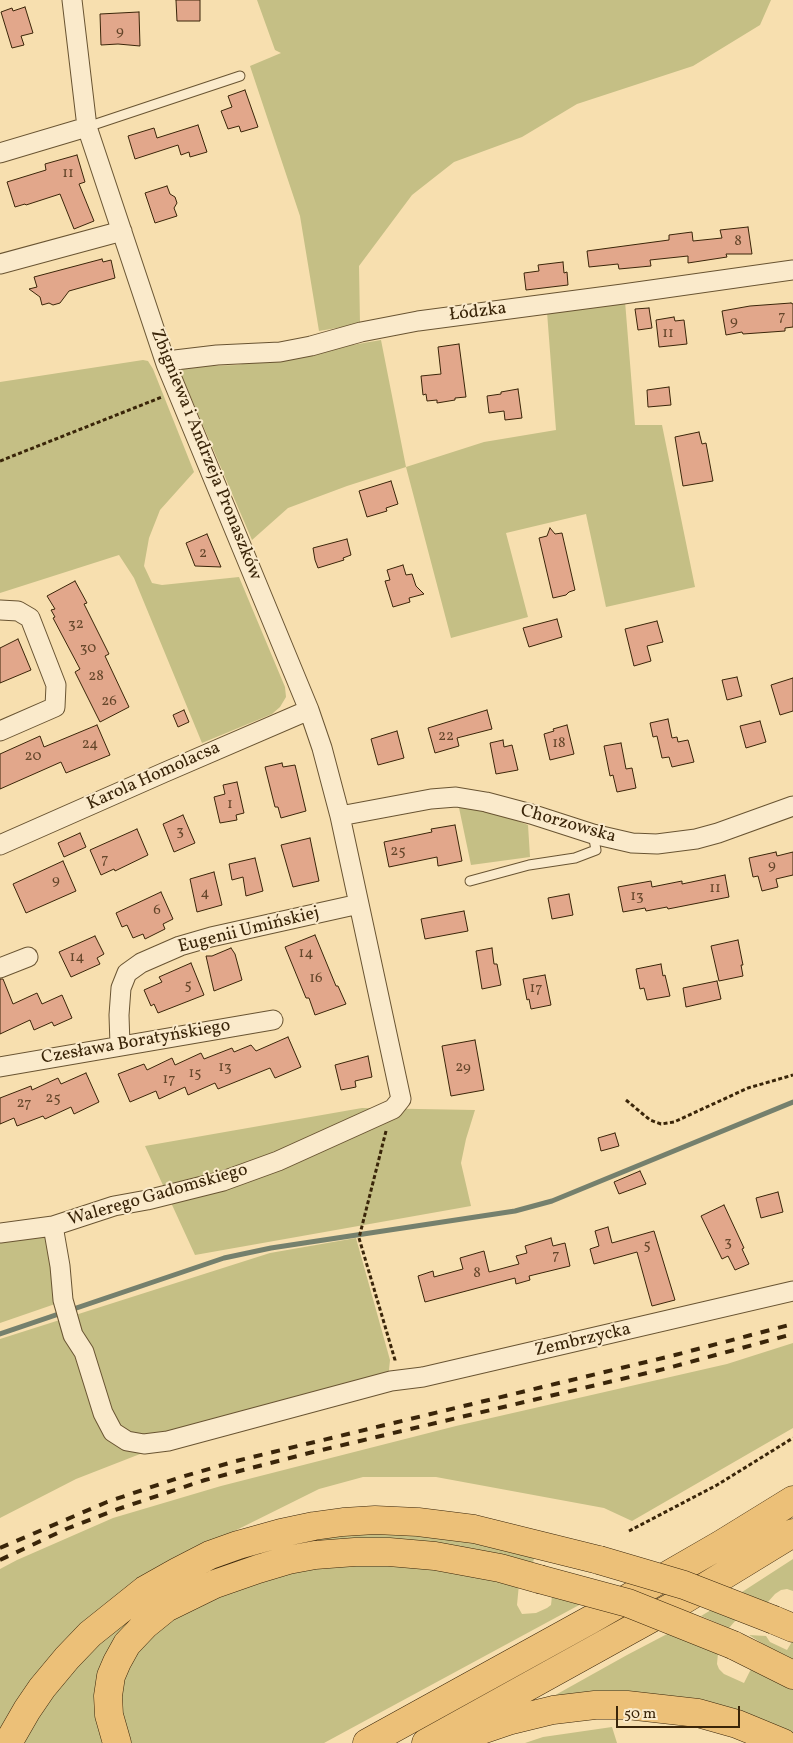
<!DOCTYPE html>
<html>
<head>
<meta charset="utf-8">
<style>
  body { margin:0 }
  #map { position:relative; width:793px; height:1743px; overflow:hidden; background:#f7dfaf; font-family:Vollkorn,serif }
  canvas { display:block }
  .scale { position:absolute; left:616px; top:1706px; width:124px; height:22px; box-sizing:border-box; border:2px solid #3a2509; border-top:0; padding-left:6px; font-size:15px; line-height:18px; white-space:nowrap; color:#3a2509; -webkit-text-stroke:4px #faeacb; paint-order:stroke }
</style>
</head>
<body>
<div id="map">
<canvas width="793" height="1743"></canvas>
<div class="scale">50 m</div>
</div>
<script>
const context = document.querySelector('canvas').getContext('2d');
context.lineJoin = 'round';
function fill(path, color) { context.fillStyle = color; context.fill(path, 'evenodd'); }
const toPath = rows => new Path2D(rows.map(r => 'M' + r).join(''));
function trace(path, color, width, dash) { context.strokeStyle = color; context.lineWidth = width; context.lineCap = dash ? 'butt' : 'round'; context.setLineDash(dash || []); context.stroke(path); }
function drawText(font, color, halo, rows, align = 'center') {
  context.font = font + ' Vollkorn,serif'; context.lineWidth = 4; context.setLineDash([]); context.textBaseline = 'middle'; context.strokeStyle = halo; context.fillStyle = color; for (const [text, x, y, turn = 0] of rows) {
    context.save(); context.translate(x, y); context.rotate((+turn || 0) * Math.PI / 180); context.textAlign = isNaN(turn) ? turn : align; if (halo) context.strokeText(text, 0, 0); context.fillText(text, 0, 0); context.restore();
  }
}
const green = toPath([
  [257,0,771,0,760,25,693,66,577,104,522,137,454,162,412,195,359,266,360,324,319,331,300,216,250,66,281,53,275,50],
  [625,301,635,425,662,425,695,587,606,607,586,514,506,533,528,617,451,638,406,467,347,486,288,508,252,540,178,367,237,365,381,340,406,467,484,442,556,430,547,312],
  [143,360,148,361,153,369,194,472,160,510,149,538,144,566,152,583,162,585,239,577,285,687,286,697,280,707,272,714,202,743,134,578,119,555,0,593,0,382],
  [458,803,486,808,528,825,530,857,471,865],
  [362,1108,475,1110,466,1139,461,1163,471,1206,195,1255,145,1146],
  [46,1231,58,1303,0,1323,0,1238],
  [356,1238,390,1360,388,1380,158,1447,76,1479,0,1518,0,1339,270,1253],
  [793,1343,793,1428,632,1521,604,1508,436,1477,363,1477,319,1489,170,1563,0,1729,0,1569,17,1560,113,1518,221,1486,456,1426,727,1364],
  [328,1532,447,1536,535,1554,532,1567,370,1543,134,1619,105,1743,19,1743,62,1679,114,1626,201,1569],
  [793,1559,793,1591,787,1589,781,1590,775,1594,767,1603,742,1592],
  [366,1563,402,1564,519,1584,517,1605,522,1614,536,1613,547,1608,551,1605,552,1596,581,1604,324,1743,129,1743,122,1727,119,1689,134,1651,165,1622,240,1587,309,1568],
  [711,1610,736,1620,729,1628,701,1616],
  [669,1633,718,1653,717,1664,719,1669,724,1674,744,1683,753,1665,793,1687,793,1735,550,1698,627,1655],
  [749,1635,766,1636,770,1642,787,1650,793,1640,793,1663],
  [612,1727,617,1743,525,1743,543,1737]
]);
const stream = toPath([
  [0,1334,224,1258,271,1248,515,1211,552,1201,793,1102]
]);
const building = toPath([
  [176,0,200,0,200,21,177,21,176,0],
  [25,7,33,33,21,36,24,45,12,48,1,12,12,8,13,11,25,7],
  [139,12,140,46,118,44,101,45,100,14,139,12],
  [245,90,258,127,241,132,239,126,228,129,221,111,232,107,228,96,245,90],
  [198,125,207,152,190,157,189,152,181,155,178,145,135,159,128,136,154,128,157,138,198,125],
  [77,155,85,182,79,184,94,221,74,229,60,194,26,205,25,204,15,207,7,182,46,170,45,164,77,155],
  [167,186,170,194,175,197,177,203,174,208,177,216,155,223,145,193,167,186],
  [748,227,752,254,726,254,727,257,688,263,688,256,650,260,651,266,619,269,618,264,589,267,587,251,669,240,669,235,692,232,693,241,722,238,720,230,748,227],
  [102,259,103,262,111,260,115,278,69,291,60,303,53,305,49,303,42,305,40,297,29,289,37,287,34,277,102,259],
  [563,262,564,273,567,272,568,285,526,290,524,273,539,271,538,265,563,262],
  [791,303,793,304,793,327,785,328,785,331,743,334,742,332,726,335,722,311,750,306,791,303],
  [649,308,652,328,638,330,635,309,649,308],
  [674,317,675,321,684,320,687,344,659,347,656,320,674,317],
  [459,344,466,397,455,398,455,400,437,403,437,400,427,401,426,394,423,395,421,376,441,374,438,347,459,344],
  [669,387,671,405,648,407,647,390,669,387],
  [518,389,522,418,505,420,504,411,489,413,487,396,501,394,501,392,518,389],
  [699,432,702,444,706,443,713,481,683,486,675,437,699,432],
  [391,481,398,504,386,508,387,511,367,517,359,491,391,481],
  [550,528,555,534,562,533,575,590,569,592,566,595,553,598,539,538,547,536,550,528],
  [207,534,221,567,195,566,186,543,207,534],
  [347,539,351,555,343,558,344,560,318,568,315,560,313,548,347,539],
  [403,565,406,575,412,574,416,586,424,594,409,598,410,602,393,607,385,581,390,580,387,570,403,565],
  [75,581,87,603,84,604,109,654,105,656,129,707,100,722,75,672,80,669,53,618,55,617,51,610,55,609,47,596,75,581],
  [557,619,562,637,529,647,523,628,557,619],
  [657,621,663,642,647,646,651,661,634,666,625,629,657,621],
  [18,639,31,670,0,683,0,648,18,639],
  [737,677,742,696,727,700,722,680,737,677],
  [793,678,793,711,780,715,771,685,793,678],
  [184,710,189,722,178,727,173,715,184,710],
  [487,710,492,729,457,738,459,746,435,753,428,728,487,710],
  [668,719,672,738,677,737,678,742,688,740,694,762,672,767,669,757,662,758,657,736,653,737,650,723,668,719],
  [760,721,766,742,746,748,740,726,760,721],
  [97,725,110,755,66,773,61,762,0,789,0,754,40,736,44,747,97,725],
  [567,725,574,754,550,760,544,734,554,731,553,729,567,725],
  [397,731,404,758,378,765,371,739,397,731],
  [503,740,504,747,512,745,518,770,496,774,490,743,503,740],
  [621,743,626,769,632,768,636,788,617,792,613,775,610,776,604,746,621,743],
  [282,763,283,767,295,765,306,811,281,818,278,807,275,807,265,767,282,763],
  [237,782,244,813,236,815,237,820,220,823,214,797,225,794,223,785,237,782],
  [183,815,195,843,174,852,163,824,183,815],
  [455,825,462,861,438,866,437,857,389,867,384,842,432,832,431,829,455,825],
  [137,829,148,855,115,871,114,869,101,875,90,850,137,829],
  [80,833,86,847,64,857,58,843,80,833],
  [310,838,319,881,293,887,281,845,310,838],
  [776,852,777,856,793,852,793,875,776,879,778,887,762,891,758,876,753,877,749,858,776,852],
  [255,858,263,891,246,896,243,877,232,880,229,864,255,858],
  [63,861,76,891,26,913,13,884,63,861],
  [214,872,222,905,197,912,190,879,214,872],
  [725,875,729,897,668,909,667,907,646,911,645,908,623,912,618,887,651,881,652,887,682,881,682,884,725,875],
  [161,892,173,919,163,924,165,929,145,939,143,934,133,938,127,925,122,927,116,913,161,892],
  [569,894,573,915,552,919,548,898,569,894],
  [464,911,468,931,425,939,421,919,464,911],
  [315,935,336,986,338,986,346,1004,315,1015,309,998,306,998,285,947,315,935],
  [95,936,104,954,97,958,100,964,71,977,59,952,95,936],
  [738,940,743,965,741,965,743,976,719,981,711,946,738,940],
  [231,948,235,954,242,980,214,991,206,956,212,956,231,948],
  [492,948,494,964,497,964,501,985,482,989,476,951,492,948],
  [191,963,204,995,158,1013,154,1004,151,1006,144,990,162,982,159,977,191,963],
  [661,964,663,976,665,975,670,996,647,1000,644,988,640,989,636,969,661,964],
  [545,975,551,1005,531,1009,529,999,527,1000,523,979,545,975],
  [0,979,3,979,13,1004,37,993,42,1004,62,995,72,1018,54,1026,52,1022,34,1030,30,1020,0,1034,0,979],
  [717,981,721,999,686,1007,683,988,717,981],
  [288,1037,301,1067,275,1078,270,1068,218,1089,215,1083,188,1095,185,1087,159,1099,156,1091,130,1102,118,1074,144,1064,147,1070,172,1058,175,1065,201,1053,204,1059,232,1048,234,1052,251,1045,256,1051,288,1037],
  [475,1040,484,1090,451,1096,442,1046,475,1040],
  [368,1056,372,1077,355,1081,356,1087,341,1090,335,1065,368,1056],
  [86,1073,99,1102,74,1114,71,1107,45,1119,43,1116,17,1126,14,1118,0,1124,0,1098,31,1086,32,1090,58,1078,61,1084,86,1073],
  [615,1133,619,1146,601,1151,598,1138,615,1133],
  [640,1171,646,1184,619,1194,614,1182,640,1171],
  [778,1192,783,1212,761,1218,756,1198,778,1192],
  [724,1205,744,1248,742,1249,749,1264,735,1270,728,1256,722,1259,701,1216,724,1205],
  [608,1227,612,1243,654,1231,675,1300,652,1306,637,1252,594,1264,590,1249,599,1246,595,1231,608,1227],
  [551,1238,553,1246,565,1243,570,1266,529,1276,530,1280,516,1284,515,1278,425,1302,418,1276,433,1271,434,1277,463,1269,460,1258,484,1251,489,1272,519,1264,516,1256,527,1253,525,1246,551,1238]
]);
const path = toPath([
  [0,461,162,397],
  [626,1100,650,1120,661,1124,674,1122,748,1088,793,1075],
  [386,1131,359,1238,395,1360,395,1363],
  [629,1531,717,1485,793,1438]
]);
const service = toPath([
  [87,127,240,76],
  [470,881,529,865,575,858,596,850,593,834]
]);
const minor = toPath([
  [0,153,87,127],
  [0,264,122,231],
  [166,364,175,360,217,355,280,352,311,346,361,332,418,321,623,294,793,270],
  [0,610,18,611,30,618,56,685,55,707,0,731],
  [340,816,431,799,456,797,486,802,531,814,593,834,632,843,657,844,696,839,718,833,793,806],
  [0,845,163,773,309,710],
  [0,968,28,957],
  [120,1045,119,1015,121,988,127,973,141,963,180,946,211,937,359,904],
  [0,1067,273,1020],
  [53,1226,60,1266,63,1300,73,1335,84,1352,103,1413,113,1432,127,1441,144,1444,168,1441,391,1381,423,1377,793,1291],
  [0,1233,53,1226,114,1206,147,1200,223,1181,278,1161,393,1109,401,1099,340,816,322,748,309,710,166,364,87,127,72,0]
]);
const motorway = toPath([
  [774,1620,793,1628],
  [733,1645,793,1675],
  [467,1735,508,1721,553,1710,595,1705,627,1705,698,1713,737,1724,783,1743],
  [8,1743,27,1710,42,1688,67,1658,90,1634,145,1590,177,1572,210,1555,238,1545,281,1533,314,1526,343,1522,375,1520,418,1522,474,1529,599,1560],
  [117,1743,109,1715,108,1696,111,1676,117,1662,127,1644,145,1625,166,1608,215,1584,258,1569,288,1560,315,1555,355,1552,389,1552,435,1556,500,1568,539,1579],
  [367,1743,590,1620,720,1545,793,1500],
  [426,1743,677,1604,793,1533]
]);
const rail = toPath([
  [0,1548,107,1502,178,1478,236,1461,675,1355,793,1324],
  [0,1560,66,1529,115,1510,205,1480,309,1453,668,1368,793,1334]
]);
const motorwayBridge = toPath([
  [599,1560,684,1585,774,1620],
  [539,1579,628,1603,733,1645]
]);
const numberNames = [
  ["9",120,32],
  ["11",68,174],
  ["8",738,242],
  ["7",782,317],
  ["9",734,322],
  ["11",668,334],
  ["2",203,554],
  ["32",76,625],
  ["30",88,649],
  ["28",96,677],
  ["26",109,702],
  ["22",446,737],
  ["18",559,744],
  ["24",90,745],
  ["20",33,757],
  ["1",230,805],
  ["3",180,832],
  ["25",398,852],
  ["7",105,860],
  ["9",772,866],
  ["9",56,881],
  ["11",715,889],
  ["4",205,894],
  ["13",637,897],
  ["6",157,911],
  ["14",306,954],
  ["14",77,958],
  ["16",316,979],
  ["5",188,986],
  ["17",536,989],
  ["13",225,1068],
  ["29",463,1068],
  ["15",195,1074],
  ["17",169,1080],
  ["25",53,1099],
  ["27",24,1104],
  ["3",728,1243],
  ["5",647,1246],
  ["7",556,1256],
  ["8",477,1274]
];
const streetNames = [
  ["Łódzka",478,313,-7],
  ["Zbigniewa i Andrzeja Pronaszków",205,455,68],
  ["Karola Homolacsa",154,777,-24],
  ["Chorzowska",568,825,16],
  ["Eugenii Umińskiej",249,931,-14],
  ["Czesława Boratyńskiego",136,1043,-10],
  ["Walerego Gadomskiego",158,1196,-16],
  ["Zembrzycka",583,1341,-13]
];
fill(green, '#c5bf85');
trace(stream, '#75806d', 5);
fill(building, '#e2a78b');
trace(building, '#3a2509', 1);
trace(service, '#695432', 11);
trace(minor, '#695432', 21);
trace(motorway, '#3a2509', 29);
trace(path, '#3a2509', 3, [4, 2.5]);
trace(service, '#faeacb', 9);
trace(minor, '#faeacb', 19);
trace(motorway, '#ecc078', 28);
trace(rail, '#3a2509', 4, [9, 9]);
trace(motorwayBridge, '#3a2509', 29, []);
trace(motorwayBridge, '#ecc078', 28);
drawText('15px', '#64462a', null, numberNames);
drawText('18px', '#3a2509', '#faeacb', streetNames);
</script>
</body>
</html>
